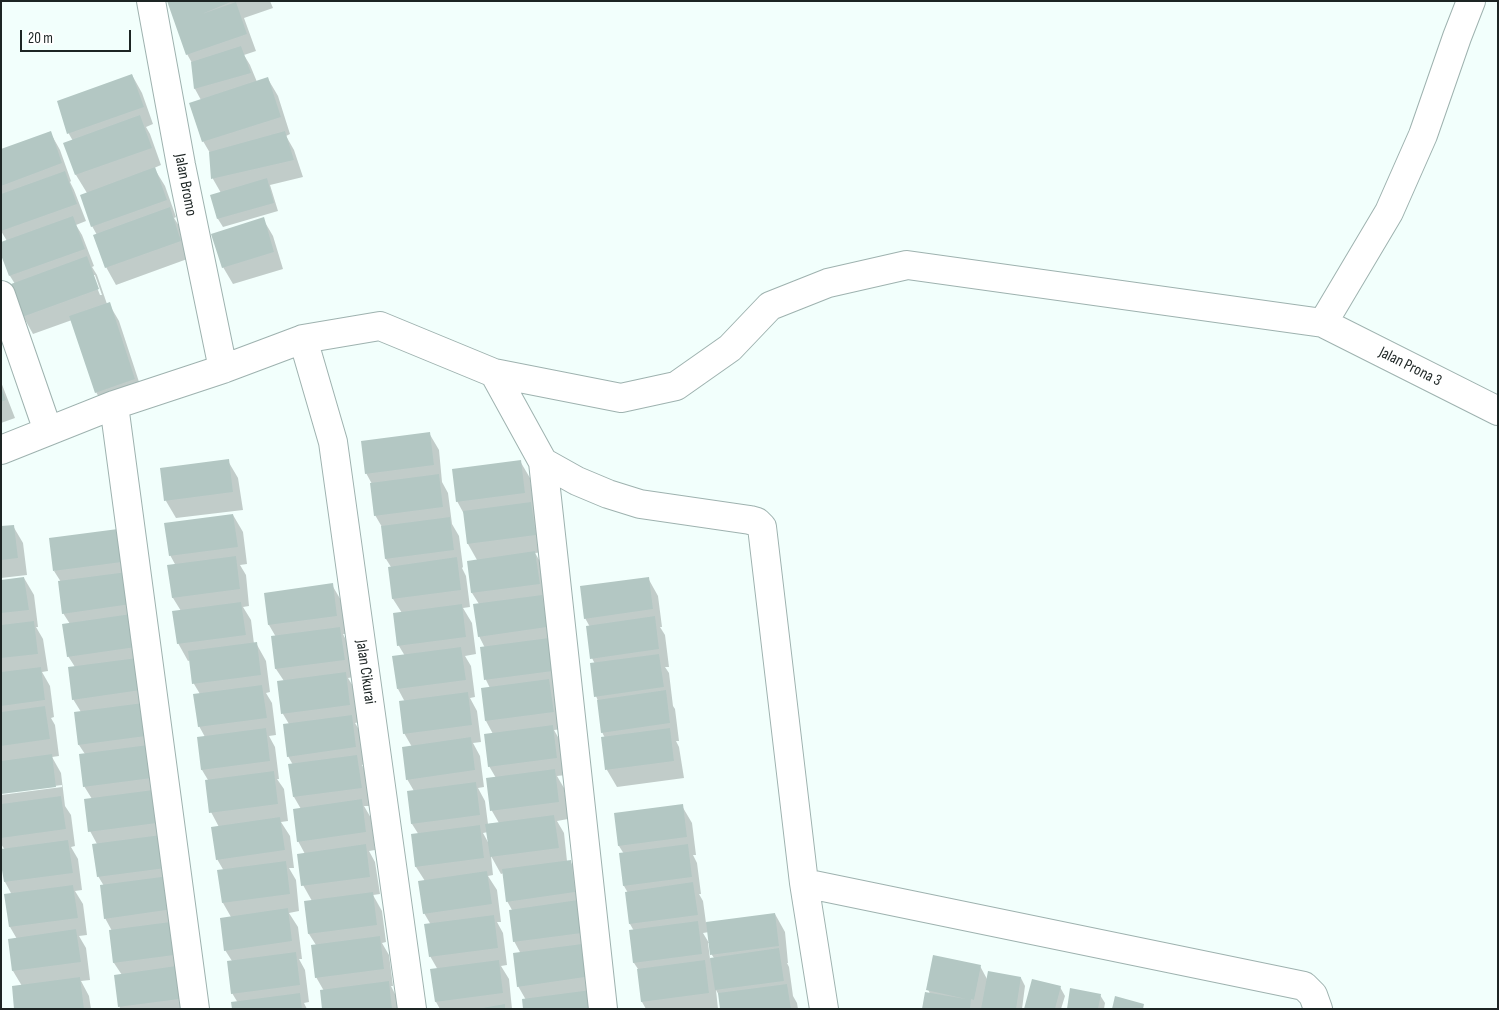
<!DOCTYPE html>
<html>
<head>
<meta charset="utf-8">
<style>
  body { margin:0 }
  #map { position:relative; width:1499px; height:1010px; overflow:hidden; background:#f2fffc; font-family:"Sofia Sans Condensed",sans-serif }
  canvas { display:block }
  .frame { position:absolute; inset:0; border:2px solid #1d2524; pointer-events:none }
  .scale { position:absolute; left:20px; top:30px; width:111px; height:22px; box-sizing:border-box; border:2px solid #1d2524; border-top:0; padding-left:6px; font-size:15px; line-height:18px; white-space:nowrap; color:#1d2524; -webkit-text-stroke:4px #fff; paint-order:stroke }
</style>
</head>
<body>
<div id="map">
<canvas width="1499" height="1010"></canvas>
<div class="frame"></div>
<div class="scale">20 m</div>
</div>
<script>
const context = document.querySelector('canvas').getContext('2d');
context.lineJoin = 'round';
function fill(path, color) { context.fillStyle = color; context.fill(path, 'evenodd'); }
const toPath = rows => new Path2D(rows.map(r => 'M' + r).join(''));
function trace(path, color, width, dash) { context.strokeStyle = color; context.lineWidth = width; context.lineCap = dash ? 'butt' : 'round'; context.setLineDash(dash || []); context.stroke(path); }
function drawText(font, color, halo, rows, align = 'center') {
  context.font = font + ' "Sofia Sans Condensed",sans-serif'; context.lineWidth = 4; context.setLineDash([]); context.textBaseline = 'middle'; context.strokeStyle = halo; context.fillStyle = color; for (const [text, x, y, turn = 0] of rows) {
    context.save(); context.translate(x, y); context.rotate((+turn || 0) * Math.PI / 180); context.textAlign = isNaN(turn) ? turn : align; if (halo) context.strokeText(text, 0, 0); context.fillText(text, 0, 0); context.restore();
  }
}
const shadow = toPath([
  [168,1,270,1,273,8,244,18,256,51,244,55,250,65,257,82,268,79,278,96,290,134,286,136,294,150,303,177,270,185,278,211,223,227,218,219,211,196,221,193,213,179,210,153,203,141,201,100,195,89,192,63,187,54],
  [132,75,142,93,153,124,146,127,150,134,161,165,154,168,165,186,176,217,174,218,179,226,190,258,116,285,106,267,97,235,92,226,87,193,76,175,65,143,73,141,69,134,58,102],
  [50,132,60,150,71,181,70,182,74,190,86,221,76,225,82,235,94,266,92,267,97,275,107,304,109,304,119,321,144,397,106,410,96,392,72,320,33,334,23,316,15,284,10,276,1,251,7,241,1,231,1,150],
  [92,275,95,275,102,295,100,295],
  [263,219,273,236,283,269,233,284,223,267],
  [1,382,15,418,1,423],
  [429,433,439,450,442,482,448,493,452,524,459,536,463,567,462,568,466,576,470,607,463,608,472,623,476,654,465,656,471,666,475,697,470,698,477,711,481,742,473,743,480,756,484,787,478,788,485,801,488,824,499,823,492,811,488,779,496,778,489,766,493,734,486,721,490,688,486,680,482,649,485,648,479,636,479,604,472,593,468,562,477,560,468,544,464,514,457,501,520,461,530,478,534,509,541,521,545,552,535,553,545,570,563,689,554,690,559,698,563,729,554,730,562,744,566,775,557,776,564,788,568,819,557,821,564,833,567,861,570,861,580,878,595,994,526,1000,518,986,521,954,514,941,512,910,507,901,504,873,501,874,491,856,493,875,488,876,497,890,501,922,497,922,503,933,507,965,501,966,509,979,512,1009,440,1009,436,1002,432,971,438,970,430,956,431,925,424,913,425,881,416,867,412,835,419,835,412,824,414,791,407,779,412,747,404,733,405,702,398,689,405,656,399,646,402,613,393,599,391,567,386,559,382,527,375,515,372,484,366,473],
  [488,832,489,844,483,833],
  [228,461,238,478,243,510,176,518,166,501,161,469],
  [233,515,243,532,247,564,240,565,246,575,249,606,243,607,251,620,254,644,256,643,266,661,270,692,266,693,272,703,276,735,269,736,275,747,279,779,277,779,284,789,288,821,281,822,290,836,294,868,289,868,296,880,299,911,289,913,298,927,302,959,299,959,305,970,309,1002,304,1003,307,1009,233,1009,238,1003,232,993,232,961,225,950,231,917,223,903,219,871,224,871,217,859,219,827,211,812,208,780,202,770,198,738,205,737,199,726,200,694,194,684,191,660,188,661,178,643,181,611,173,598,169,567,176,566,170,555],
  [13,526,23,543,27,575,1,578,1,528],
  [117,530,195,1009,120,1009,115,976,122,975,114,963,112,931,105,918,104,886,98,876,97,844,90,831,92,799,84,786,85,754,79,745,81,712,73,699,75,667,68,656,70,624,63,613,61,582,54,571],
  [24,578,34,595,38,627,36,627,43,639,48,671,42,672,50,686,54,717,51,718,55,725,59,756,52,757,61,773,65,806,71,815,75,846,71,847,78,859,82,890,75,891,83,904,87,935,79,936,86,948,90,980,81,981,89,996,91,1009,15,1009,22,986,13,971,9,940,17,939,10,927,6,896,12,895,5,882,5,850,1,844,1,795,62,787,62,785,1,793,1,581],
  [648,578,658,596,662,627,660,627,665,635,669,667,665,667,669,673,673,706,675,709,679,741,676,741,679,747,684,778,617,787,607,770,605,738,602,732,598,701,596,696,595,664,592,658,590,627,585,618],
  [332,585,342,602,346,634,343,634,349,646,354,677,348,678,356,691,360,722,355,723,361,733,365,764,362,765,367,774,371,806,364,806,371,818,375,850,369,851,375,862,380,894,373,895,382,911,386,942,382,943,389,955,393,986,391,986,398,1000,399,1009,324,1009,324,991,316,977,316,945,309,934,305,902,312,901,303,885,305,854,298,841,301,809,294,797,290,765,293,765,288,756,289,724,283,714,284,681,276,669,272,637,276,637,269,625,266,594],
  [682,806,692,823,696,855,693,855,697,863,701,894,699,894,703,901,706,923,775,914,785,932,788,963,787,963,789,967,793,996,797,1003,798,1009,722,1009,720,997,716,990,718,1009,646,1009,642,1002,638,969,634,963,634,931,630,924,628,893,624,886,620,854,624,854,619,846,615,814],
  [709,932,712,955,714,958,710,959,708,943,709,943,703,933],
  [980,966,987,979,1021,978,1025,986,1022,1009,923,1009,930,994,928,989],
  [1060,987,1065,996,1061,1009,1026,1009],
  [1100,995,1105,1003,1104,1009,1068,1009]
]);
const building = toPath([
  [167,1,233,1,202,14,236,2,247,34,186,55],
  [241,46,251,73,194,89,191,62],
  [132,74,144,107,67,134,57,101],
  [268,77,281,117,202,142,189,103],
  [140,115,152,148,75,175,63,143],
  [51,131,62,163,1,186,1,149],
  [285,131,294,160,211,179,209,152],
  [155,167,167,200,91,227,80,195],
  [65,171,77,204,1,231,1,194],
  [267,178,274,203,217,219,210,195],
  [170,207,181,241,105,268,93,235],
  [73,216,85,249,9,276,1,255,1,242],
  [264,217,274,252,222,268,211,234],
  [87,256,99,289,22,317,11,284],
  [110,302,135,379,95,393,69,316],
  [1,387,6,400,1,402],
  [430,432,434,465,365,474,361,441],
  [229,459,233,492,164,501,160,468],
  [521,460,525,493,456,502,452,469],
  [439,474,443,507,374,516,370,483],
  [531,502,536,535,467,544,463,511],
  [233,514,238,547,169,556,164,523],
  [450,517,454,550,385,559,381,526],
  [14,525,18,558,1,560,1,526],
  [118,529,122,562,53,571,49,538],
  [535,551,540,584,471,593,467,561],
  [236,556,240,589,172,598,167,565],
  [457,557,461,590,392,599,388,567],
  [127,572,131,604,62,614,58,581],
  [24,577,29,610,1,613,1,580],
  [649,577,653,609,584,619,580,586],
  [333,583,337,616,268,625,264,593],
  [542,595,547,627,478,637,473,604],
  [241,602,246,635,177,644,172,611],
  [462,604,466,637,397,646,393,613],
  [131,614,136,647,67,657,62,624],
  [655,616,659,649,590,659,586,626],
  [34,621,38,654,1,658,1,625],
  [340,627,345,660,275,669,271,636],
  [549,638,553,671,484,680,480,647],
  [257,642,261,675,192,684,188,651],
  [461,647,466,680,397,689,392,656],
  [659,654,664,687,594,697,590,663],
  [137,658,141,690,72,700,68,667],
  [41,667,45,700,1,706,1,672],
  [346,672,350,705,281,714,277,681],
  [549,679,554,712,485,721,481,688],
  [262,685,267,718,198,727,193,694],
  [666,690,670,723,601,733,597,700],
  [468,692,472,725,403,734,399,701],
  [143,703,146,736,78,745,74,712],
  [45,706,50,739,1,746,1,712],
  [352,715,356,747,287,757,283,724],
  [553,725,557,758,488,767,484,734],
  [266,728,270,761,201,770,197,737],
  [670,728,674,761,605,770,601,737],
  [471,737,475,770,406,780,402,747],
  [148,745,152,778,83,787,79,754],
  [52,754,56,787,1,794,1,761],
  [357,755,362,788,293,797,288,764],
  [555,769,559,802,490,811,486,778],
  [274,771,278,804,209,813,205,780],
  [476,782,480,815,411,824,407,791],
  [153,790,157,823,88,832,84,799],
  [61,796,66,829,1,838,1,804],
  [362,799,366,832,297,842,293,809],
  [683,804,687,837,618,846,614,813],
  [554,815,559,848,490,857,485,824],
  [280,817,285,850,216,860,211,827],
  [480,825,484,858,415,867,411,834],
  [161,835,166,868,97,877,92,844],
  [68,840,73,873,4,882,1,864,1,849],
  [366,844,370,877,301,886,297,854],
  [688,844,692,877,623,886,619,853],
  [571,860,575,892,506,902,502,869],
  [286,861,290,894,222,903,217,870],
  [487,871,492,904,423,914,418,881],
  [169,876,173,909,104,919,100,885],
  [693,882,698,915,629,924,625,892],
  [73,885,78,918,9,927,4,894],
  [373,892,377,925,308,934,304,901],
  [578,900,582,933,513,942,509,910],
  [288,908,292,941,224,951,220,918],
  [775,913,779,946,710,955,706,922],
  [494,915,498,948,429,957,424,924],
  [178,921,182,954,113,963,109,930],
  [698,921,702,954,633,963,629,930],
  [76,929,81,962,12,971,8,939],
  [380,936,384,969,315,978,311,945],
  [582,944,585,977,517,987,513,953],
  [779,948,784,981,715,990,710,958],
  [296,952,300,985,231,994,227,961],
  [933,955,981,965,974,1000,971,999,970,1009,922,1009,925,992,966,999,926,990],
  [499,960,503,993,435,1002,430,969],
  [705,960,709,993,641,1002,637,969],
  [183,965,187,998,118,1007,114,975],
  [988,971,1021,977,1016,1009,981,1009],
  [80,977,84,1009,14,1009,12,986],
  [1032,979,1061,986,1055,1009,1024,1009],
  [389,981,392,1009,322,1009,320,990],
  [787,984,791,1009,720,1009,718,993],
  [1070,988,1101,994,1098,1009,1067,1009],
  [591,990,593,1009,523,1009,522,999],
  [300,993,302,1009,232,1009,231,1002],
  [1115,996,1144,1004,1143,1009,1112,1009],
  [505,1004,505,1009,482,1009,482,1008]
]);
const minor = toPath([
  [151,1,181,165,223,369],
  [1,295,48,431],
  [1323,323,1389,212,1423,135,1457,37,1471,1],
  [303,339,333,442,412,1009],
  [494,373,543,462,577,481,608,494,640,504,750,520,757,522,762,527,804,883,824,1009],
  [114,405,195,1009],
  [1,450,114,405,223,369,303,339,380,326,494,373,621,398,676,386,730,348,770,306,828,283,907,265,1323,323,1498,411],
  [543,462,603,1009],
  [804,883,1304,986,1313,995,1318,1009]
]);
const streetNames = [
  ["Jalan Bromo",185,185,79],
  ["Jalan Prona 3",1410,367,27],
  ["Jalan Cikurai",365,672,82]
];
fill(shadow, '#0003');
fill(building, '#b3c7c3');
trace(minor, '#9eb2af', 30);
trace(minor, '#fff', 28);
drawText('16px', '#1d2524', '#fff', streetNames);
</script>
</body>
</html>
